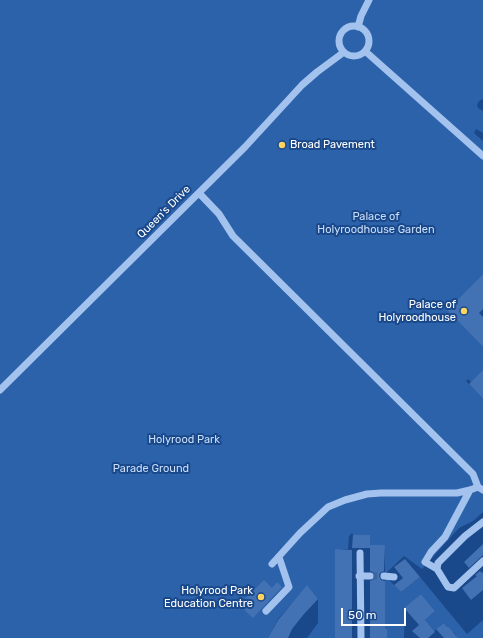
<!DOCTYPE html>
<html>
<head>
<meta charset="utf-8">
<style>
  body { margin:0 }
  #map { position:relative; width:483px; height:638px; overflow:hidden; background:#19488b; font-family:Rubik,sans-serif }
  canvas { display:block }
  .scale { position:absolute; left:341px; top:608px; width:65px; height:18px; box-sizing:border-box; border:2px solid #fff; border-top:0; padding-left:5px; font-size:12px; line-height:14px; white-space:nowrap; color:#fff; -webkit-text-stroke:3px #19488b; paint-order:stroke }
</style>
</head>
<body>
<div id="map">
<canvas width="483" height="638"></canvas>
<div class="scale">50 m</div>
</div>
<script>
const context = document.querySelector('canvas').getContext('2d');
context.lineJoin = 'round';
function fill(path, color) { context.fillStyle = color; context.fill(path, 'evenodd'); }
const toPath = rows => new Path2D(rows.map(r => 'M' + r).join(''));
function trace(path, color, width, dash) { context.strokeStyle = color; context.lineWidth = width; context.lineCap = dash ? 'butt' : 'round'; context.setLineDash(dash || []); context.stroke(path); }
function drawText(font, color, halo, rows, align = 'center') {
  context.font = font + ' Rubik,sans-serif'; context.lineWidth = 4; context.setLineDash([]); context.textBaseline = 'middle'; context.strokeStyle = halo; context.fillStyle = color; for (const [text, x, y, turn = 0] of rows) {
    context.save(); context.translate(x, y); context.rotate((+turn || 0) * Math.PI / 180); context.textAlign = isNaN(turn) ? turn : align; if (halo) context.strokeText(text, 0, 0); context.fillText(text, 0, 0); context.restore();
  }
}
const green = toPath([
  [0,0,483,0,483,99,479,101,477,105,478,108,483,111,483,133,476,129,474,133,483,141,483,274,447,310,483,347,483,378,475,386,468,379,466,381,483,399,483,512,473,521,459,528,422,569,404,556,385,574,385,545,370,545,370,535,353,535,352,533,349,536,348,549,335,550,335,638,307,638,318,623,318,599,307,586,278,619,268,638,0,638],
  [420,577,467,634,483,620,483,638,456,638,457,637,454,632,452,633,451,632,452,631,448,626,447,627,444,623,434,631,425,620,435,611,421,594,405,608,404,638,387,638,385,629,385,610,382,598,385,598,385,592,383,592,383,581,385,581,385,578,388,579,401,592]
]);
const building = toPath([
  [483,274,483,309,479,313,483,317,483,347,447,310],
  [483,370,483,399,469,384],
  [353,535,370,535,370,545,385,545,384,571,380,573,379,576,381,580,385,581,385,629,387,629,387,638,370,638,370,581,374,579,375,576,373,572,370,571,370,548,352,548],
  [483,544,483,555,469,568,464,562],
  [335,549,352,550,352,638,335,638],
  [405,559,420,577,401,592,394,585,403,578,394,567],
  [480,571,482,573,483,572,483,590,471,600,462,588,477,576,475,575],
  [264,580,272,588,277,582,282,587,253,618,239,605],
  [307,585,318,599,304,614,292,629,288,638,268,638,278,620],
  [421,594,435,611,425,620,435,632,428,638,420,638,412,631,419,625,404,608],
  [444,623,447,627,448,626,458,638,444,638,436,629]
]);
const minorTunnel = toPath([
  [370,576,384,576]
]);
const minor = toPath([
  '339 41a15 15 0 1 1 30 0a15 15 0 1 1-30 0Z',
  [358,27,361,16,369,0],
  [365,51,483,156],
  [199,193,219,214,233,236,473,474,478,487,483,490],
  [0,390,245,147,302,85,317,72,344,52],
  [483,522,465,536,438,563,437,569,448,587,454,588,483,561],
  [360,553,361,638],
  [272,564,300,533,328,507,345,500,367,494,381,493,457,493,470,490,478,487],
  [437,569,425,562,431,552,445,537,470,490],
  [359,576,370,576],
  [384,576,394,577],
  [266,611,289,587,279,557]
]);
const markers = [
  [282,145,4,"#ffd560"],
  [464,311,4,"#ffd560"],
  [261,597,4,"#ffd560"]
];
const poiNames = [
  ["Broad Pavement",290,145,"left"],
  ["Palace of",456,305],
  ["Holyroodhouse",456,318],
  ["Holyrood Park",253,591],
  ["Education Centre",253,604]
];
const streetNames = [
  ["Queen's Drive",164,212,-45]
];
const parkNames = [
  ["Palace of",376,217],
  ["Holyroodhouse Garden",376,230],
  ["Holyrood Park",184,440],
  ["Parade Ground",151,469]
];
fill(green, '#2c62aa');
fill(building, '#4272b4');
trace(minorTunnel, '#3c639c', 7, [7, 3.5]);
trace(minor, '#a3c3ee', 7);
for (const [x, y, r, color] of markers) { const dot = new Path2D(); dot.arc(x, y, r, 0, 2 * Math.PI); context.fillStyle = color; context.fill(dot); trace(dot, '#19488b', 1.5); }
drawText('11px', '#fff', '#19488b', poiNames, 'right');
drawText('11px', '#fff', '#19488b', streetNames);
drawText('11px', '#c9defa', '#19488b', parkNames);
</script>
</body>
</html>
